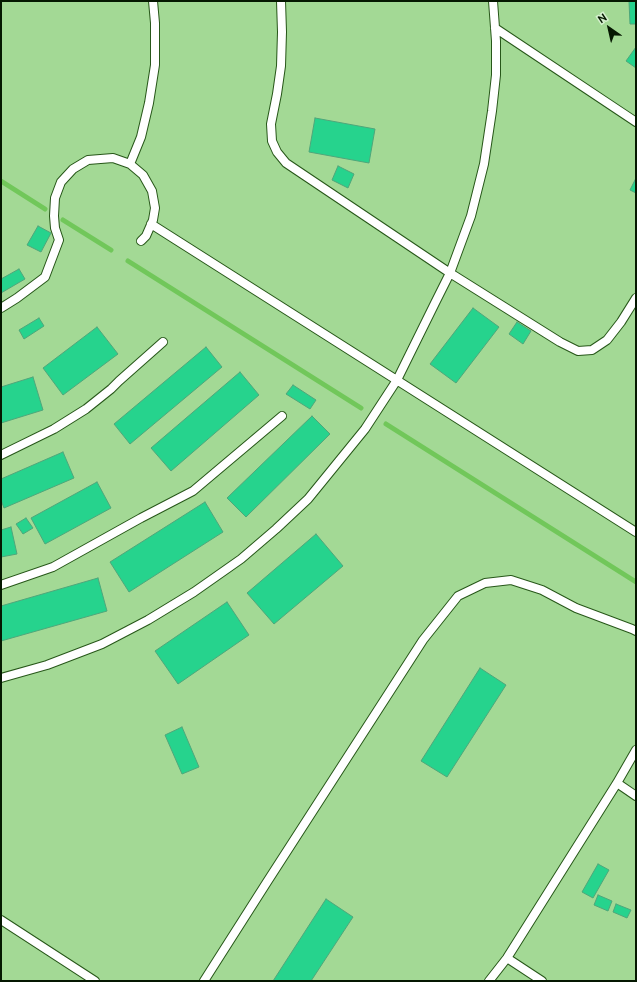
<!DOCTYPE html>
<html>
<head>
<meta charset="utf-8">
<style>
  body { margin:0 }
  #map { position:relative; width:637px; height:982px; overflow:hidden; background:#a3d995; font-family:Ubuntu,sans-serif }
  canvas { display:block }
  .frame { position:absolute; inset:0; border:2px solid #051801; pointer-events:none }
  .north { position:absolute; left:589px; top:8px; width:40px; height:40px; -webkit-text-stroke:3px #d6f1cf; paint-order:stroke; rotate:326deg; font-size:11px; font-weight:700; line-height:16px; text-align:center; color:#051801 }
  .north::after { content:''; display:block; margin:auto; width:14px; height:18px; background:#051801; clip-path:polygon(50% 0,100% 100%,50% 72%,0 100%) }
</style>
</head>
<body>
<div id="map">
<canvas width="637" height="982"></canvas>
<div class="frame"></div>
<div class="north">N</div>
</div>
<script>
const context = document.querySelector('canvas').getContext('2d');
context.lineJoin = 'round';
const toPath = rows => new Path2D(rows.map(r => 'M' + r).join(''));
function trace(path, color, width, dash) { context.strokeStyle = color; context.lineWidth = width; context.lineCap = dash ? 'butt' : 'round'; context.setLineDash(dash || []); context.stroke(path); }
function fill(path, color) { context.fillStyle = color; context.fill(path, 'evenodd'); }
const stream = toPath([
  [1,181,45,209],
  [63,220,111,250],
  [128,261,361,408],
  [386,424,636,582]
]);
const building = toPath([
  [629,1,636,1,636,24,630,24,629,1],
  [636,47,636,68,626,61,636,47],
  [315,118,375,129,369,163,309,152,315,118],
  [338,166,354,174,348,188,332,180,338,166],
  [636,178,636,193,630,190,636,178],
  [38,226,51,233,41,252,27,245,38,226],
  [19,269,25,279,1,293,1,279,19,269],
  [473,308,499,327,456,383,430,364,473,308],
  [39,318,44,326,24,339,19,330,39,318],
  [517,322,531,331,523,344,509,334,517,322],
  [97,327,118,354,63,395,43,368,97,327],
  [206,347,222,367,130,444,114,424,206,347],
  [240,372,259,395,171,471,151,448,240,372],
  [33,377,43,410,1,423,1,387,33,377],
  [293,385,316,400,310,409,286,394,293,385],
  [312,416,330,434,246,517,227,498,312,416],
  [63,452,74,478,4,508,1,500,1,479,63,452],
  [97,482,111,508,45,544,31,518,97,482],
  [205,502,223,532,129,592,110,562,205,502],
  [26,518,33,528,23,534,16,524,26,518],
  [11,527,17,554,1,557,1,530,11,527],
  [316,534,343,566,274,624,247,593,316,534],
  [98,578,107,611,1,641,1,606,98,578],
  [227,602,249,635,178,684,155,651,227,602],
  [480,668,506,685,447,777,421,761,480,668],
  [182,727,199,767,182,774,165,735,182,727],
  [598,864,609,870,593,898,582,892,598,864],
  [598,895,612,901,608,911,594,905,598,895],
  [326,899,353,917,311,981,273,981,326,899],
  [616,904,631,910,627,918,613,912,616,904]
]);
const lane = toPath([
  [281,1,282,32,281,66,277,94,271,124,272,141,277,152,286,163,450,273,560,342,578,351,592,350,607,340,621,322,636,298],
  [495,28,636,122],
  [130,164,141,137,149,103,155,65,155,23,153,1],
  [151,224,636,532],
  [1,308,17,298,45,277,59,240,55,228,54,216,55,198,61,182,73,169,88,160,113,158,130,164,143,175,152,191,155,208,153,220,146,236,141,241],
  [1,455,54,429,86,409,111,389,119,381,163,342],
  [1,585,53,567,141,518,193,491,282,416],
  [1,678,47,665,102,644,148,620,194,592,241,559,276,529,308,499,365,429,397,380,435,303,450,273,471,216,484,164,492,111,496,75,496,41,493,1],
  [617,783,636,796],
  [1,920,95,981],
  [507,958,542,981],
  [204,981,267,882,423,640,458,596,485,583,511,580,542,590,576,608,632,629,636,631],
  [489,981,507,958,617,783,636,750]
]);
trace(stream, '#71c75a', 5);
fill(building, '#26d38d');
trace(building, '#4fa67a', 1);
trace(lane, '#275719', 10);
trace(lane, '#fff', 8);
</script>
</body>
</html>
